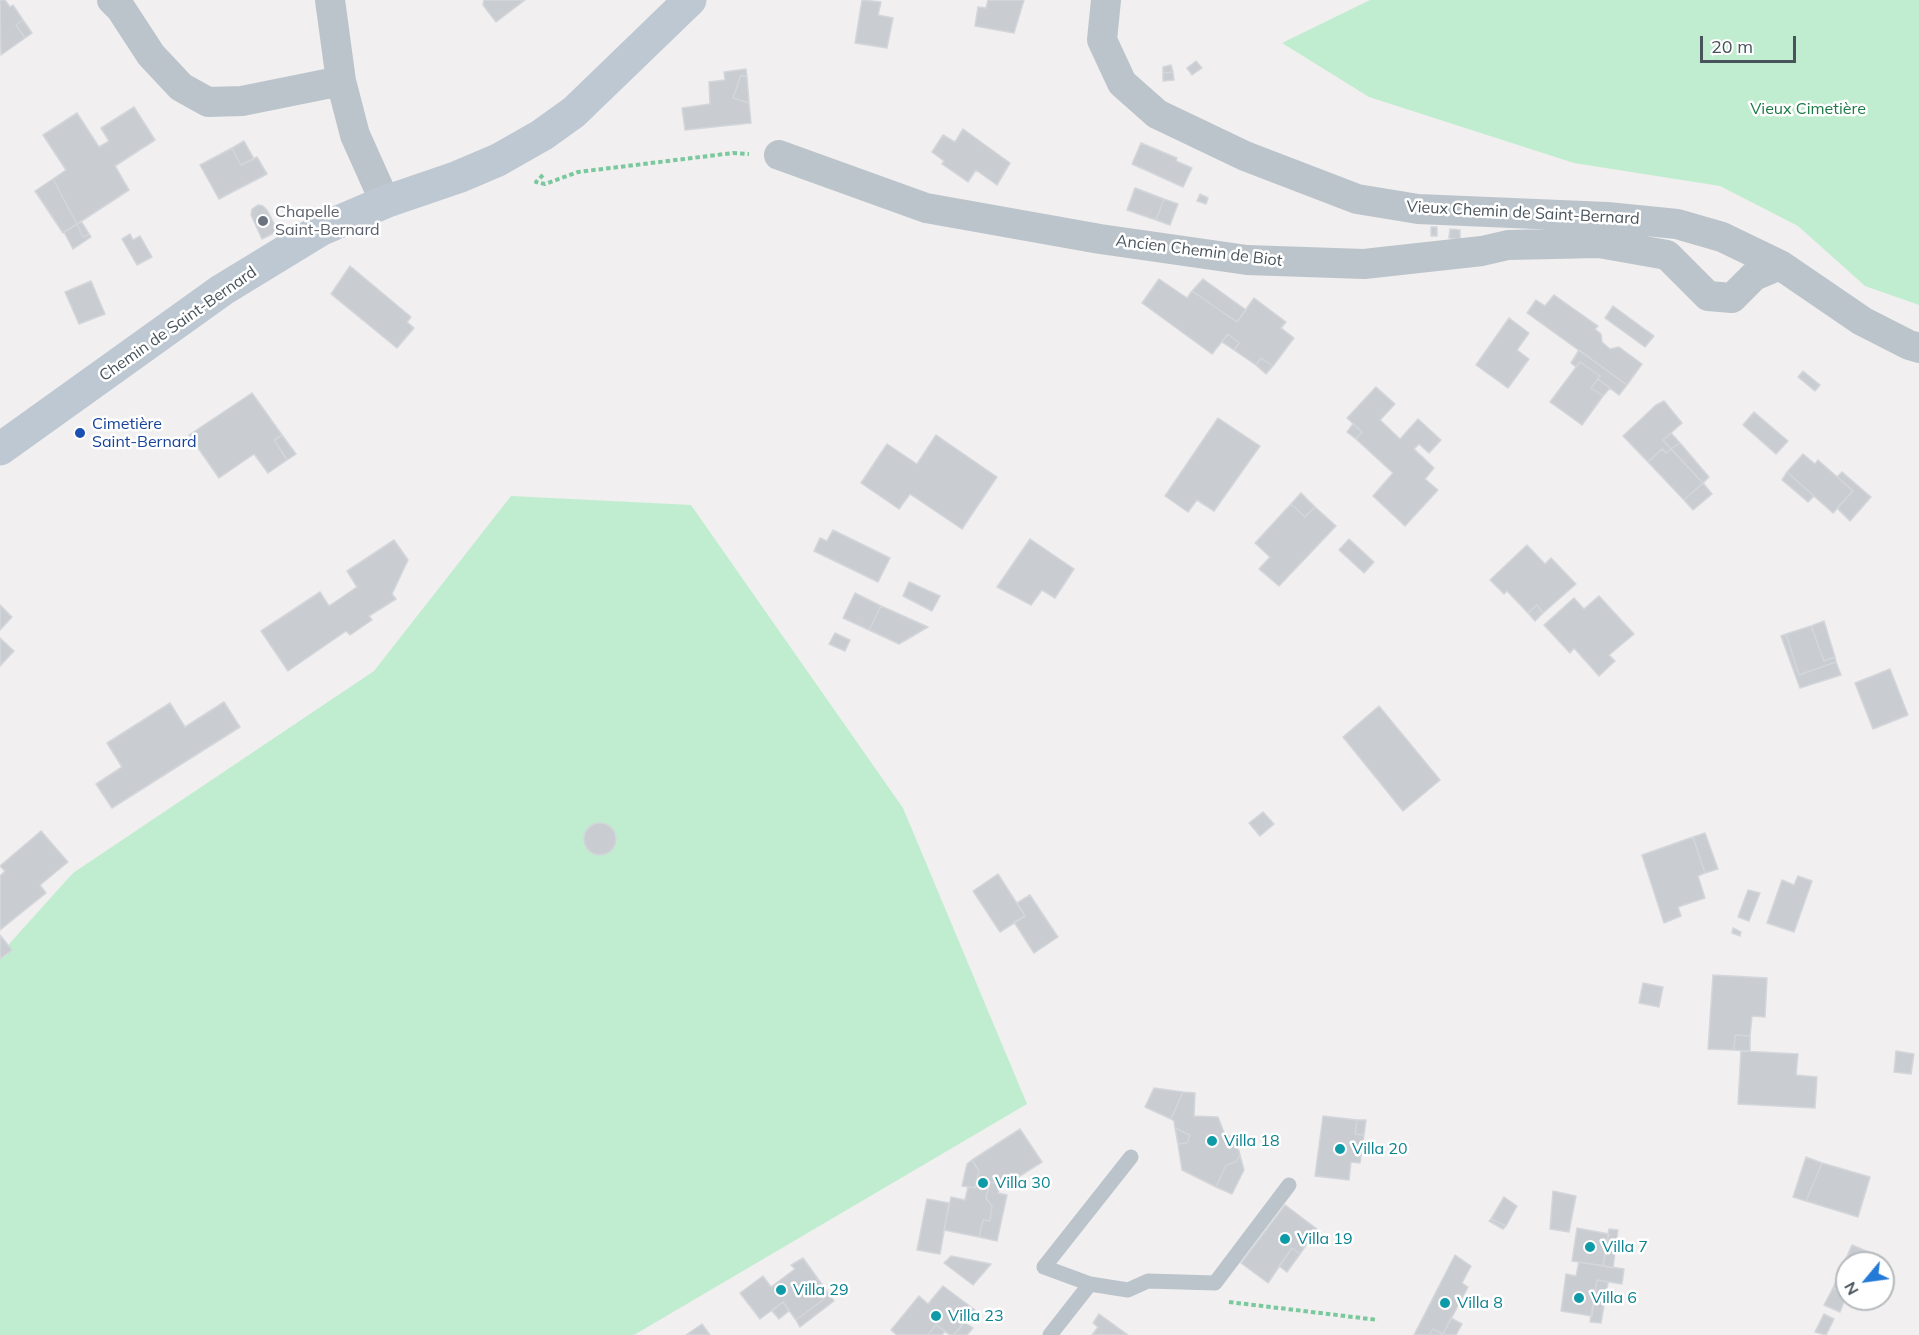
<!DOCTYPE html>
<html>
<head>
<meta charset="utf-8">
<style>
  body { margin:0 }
  #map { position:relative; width:1919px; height:1335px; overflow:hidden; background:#f1efef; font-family:Mulish,sans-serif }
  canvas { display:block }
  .north { position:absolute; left:1835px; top:1251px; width:60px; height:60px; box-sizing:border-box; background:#fff; border:2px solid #b6babd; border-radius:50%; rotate:241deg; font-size:16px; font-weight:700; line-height:24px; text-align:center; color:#48535b }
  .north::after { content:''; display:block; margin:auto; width:21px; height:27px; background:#237ad7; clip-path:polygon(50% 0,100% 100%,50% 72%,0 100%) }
  .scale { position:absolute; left:1700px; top:36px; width:96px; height:27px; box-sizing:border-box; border:3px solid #48535b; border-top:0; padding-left:8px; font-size:18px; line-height:21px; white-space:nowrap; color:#48535b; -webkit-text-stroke:4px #fff; paint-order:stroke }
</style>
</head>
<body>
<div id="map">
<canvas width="1919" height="1335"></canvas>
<div class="north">N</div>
<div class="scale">20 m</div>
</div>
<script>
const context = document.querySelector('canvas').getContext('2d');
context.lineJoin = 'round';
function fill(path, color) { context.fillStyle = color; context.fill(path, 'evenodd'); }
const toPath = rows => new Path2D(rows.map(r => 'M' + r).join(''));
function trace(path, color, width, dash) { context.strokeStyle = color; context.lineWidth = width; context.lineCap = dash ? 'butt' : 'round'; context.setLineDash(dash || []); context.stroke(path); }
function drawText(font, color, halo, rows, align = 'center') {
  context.font = font + ' Mulish,sans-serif'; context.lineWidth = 5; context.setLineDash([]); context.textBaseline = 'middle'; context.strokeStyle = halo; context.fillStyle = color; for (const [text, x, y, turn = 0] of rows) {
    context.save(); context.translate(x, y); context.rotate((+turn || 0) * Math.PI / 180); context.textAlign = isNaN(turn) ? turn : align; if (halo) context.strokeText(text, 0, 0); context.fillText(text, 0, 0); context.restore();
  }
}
const green = toPath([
  [1370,0,1919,0,1919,305,1865,286,1798,226,1720,186,1574,163,1369,97,1282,43],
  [511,496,691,505,903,808,1027,1104,634,1335,0,1335,0,954,73,873,374,671]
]);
const building = toPath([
  [0,0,5,0,10,7,13,5,23,20,16,25,25,38,1,55,0,0],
  [484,0,525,0,496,22,483,5,484,0],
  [862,0,881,2,878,15,893,18,887,48,855,43,862,0],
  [988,0,1024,0,1014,33,975,26,978,7,986,8,988,0],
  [23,20,32,33,25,38,16,25,23,20],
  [1196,61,1202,68,1192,75,1187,68,1196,61],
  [1171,65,1173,72,1163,73,1163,67,1171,65],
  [746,69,747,77,741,75,733,98,749,103,751,123,685,130,682,108,710,104,709,82,725,80,724,72,746,69],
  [1173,72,1174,80,1163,81,1163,73,1173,72],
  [741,75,747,77,749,103,733,98,741,75],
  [134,107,155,140,115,166,129,190,77,224,53,179,66,170,43,135,77,113,99,147,109,141,101,128,134,107],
  [963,129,1010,163,997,185,976,170,968,182,942,164,944,161,932,152,943,135,955,142,963,129],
  [244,141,254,159,241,165,232,148,244,141],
  [1141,143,1177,158,1176,161,1192,168,1183,187,1132,164,1141,143],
  [232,148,241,165,257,157,267,174,219,199,200,165,232,148],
  [53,179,77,224,63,233,35,191,53,179],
  [1135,188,1164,199,1156,220,1127,210,1135,188],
  [1200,194,1208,198,1206,204,1197,201,1200,194],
  [1164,199,1178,204,1170,225,1156,220,1164,199],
  [258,205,263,206,267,210,278,231,262,239,251,215,252,209,258,205],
  [81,221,89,234,83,237,77,224,81,221],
  [77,224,83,237,89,234,91,237,73,249,64,232,77,224],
  [1431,227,1437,227,1437,236,1431,236,1431,227],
  [1450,229,1460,230,1460,239,1449,238,1450,229],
  [130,234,133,240,140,236,152,257,137,265,122,239,130,234],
  [350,266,411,317,407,322,414,328,397,348,331,294,350,266],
  [1159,279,1187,298,1192,291,1237,322,1254,298,1286,322,1281,328,1294,338,1273,366,1261,358,1256,365,1234,350,1239,343,1228,334,1212,354,1142,303,1159,279],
  [1203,279,1246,310,1237,322,1192,291,1203,279],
  [91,281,105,314,79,324,65,292,91,281],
  [1554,295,1598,326,1595,329,1601,334,1602,342,1610,349,1619,347,1642,364,1627,385,1527,313,1536,300,1545,306,1554,295],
  [1613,306,1654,336,1645,347,1605,318,1613,306],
  [1509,318,1529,333,1517,350,1529,359,1508,388,1476,365,1509,318],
  [1228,334,1239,343,1234,350,1222,342,1228,334],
  [1579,350,1627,385,1619,395,1598,379,1600,376,1580,362,1576,367,1571,363,1579,350],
  [1261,358,1273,366,1266,374,1256,365,1261,358],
  [1580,362,1600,376,1591,388,1603,396,1582,425,1550,402,1580,362],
  [1803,371,1820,385,1815,391,1798,377,1803,371],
  [1598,379,1610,388,1603,396,1591,388,1598,379],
  [1376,387,1395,404,1380,420,1400,439,1418,419,1441,440,1429,453,1419,444,1414,449,1434,468,1425,479,1438,490,1405,526,1373,496,1393,473,1356,439,1362,432,1347,418,1376,387],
  [252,393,282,435,274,440,287,460,268,473,254,454,219,478,189,435,252,393],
  [1664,401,1682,423,1663,440,1671,449,1666,453,1662,449,1648,462,1623,436,1656,405,1664,401],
  [1754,412,1788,441,1776,454,1743,425,1754,412],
  [1218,418,1260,446,1214,511,1197,500,1188,512,1165,496,1218,418],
  [1353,424,1362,432,1356,439,1347,432,1353,424],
  [1671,433,1680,443,1671,449,1663,440,1671,433],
  [282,435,296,454,287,460,274,440,282,435],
  [936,435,997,477,962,529,910,494,899,509,861,483,887,444,917,464,936,435],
  [1680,443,1709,477,1703,483,1671,449,1680,443],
  [1662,449,1666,453,1671,449,1703,483,1684,500,1648,462,1662,449],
  [1803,454,1815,464,1818,460,1853,491,1833,513,1787,472,1803,454],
  [1787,472,1814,496,1808,502,1782,480,1787,472],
  [1842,472,1871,497,1850,521,1837,508,1853,491,1837,477,1842,472],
  [1703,483,1712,494,1693,510,1684,500,1703,483],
  [1301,493,1315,507,1305,517,1291,504,1301,493],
  [1291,504,1305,517,1315,507,1336,526,1279,586,1259,569,1270,557,1255,543,1291,504],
  [833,530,890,558,878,582,814,551,820,538,827,541,833,530],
  [1030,539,1074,569,1055,598,1042,590,1031,605,997,587,1030,539],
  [1349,539,1374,562,1364,573,1339,550,1349,539],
  [394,540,408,560,392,594,396,599,369,616,372,620,350,635,346,631,288,671,261,631,320,592,329,606,357,587,347,571,394,540],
  [1527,545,1545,564,1551,558,1576,584,1543,613,1537,605,1528,613,1507,591,1504,594,1490,580,1527,545],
  [909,582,940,596,932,611,903,596,909,582],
  [855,593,881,606,869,630,843,618,855,593],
  [1599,596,1634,634,1609,655,1615,661,1599,676,1574,648,1570,653,1544,625,1574,598,1584,609,1599,596],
  [0,605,12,617,0,630,0,605],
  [1537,605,1543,613,1535,621,1528,613,1537,605],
  [881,606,928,627,899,644,869,630,881,606],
  [1824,621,1835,657,1824,661,1811,626,1824,621],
  [1811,626,1824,661,1835,657,1836,662,1799,675,1786,634,1811,626],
  [835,633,850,640,845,651,829,644,835,633],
  [1786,634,1799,675,1836,662,1841,675,1800,688,1781,636,1786,634],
  [0,638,14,651,0,666,0,638],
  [1890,669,1908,715,1873,729,1855,683,1890,669],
  [224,702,240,727,112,808,96,784,122,767,107,743,170,703,185,727,224,702],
  [1379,706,1440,780,1403,811,1343,737,1379,706],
  [1263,812,1274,824,1260,836,1249,823,1263,812],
  '584 839a16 16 0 1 1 32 0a16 16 0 1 1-32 0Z',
  [41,831,68,862,40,885,46,893,0,930,0,876,5,871,0,866,41,831],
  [1705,833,1718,869,1705,873,1693,837,1705,833],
  [1693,837,1705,873,1698,876,1705,898,1678,907,1681,916,1664,923,1642,855,1693,837],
  [998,874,1025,916,1000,932,973,891,998,874],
  [1798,876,1812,881,1794,932,1767,923,1782,880,1794,885,1798,876],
  [1748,890,1760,893,1749,921,1738,917,1748,890],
  [1030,895,1058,937,1034,953,1014,922,1025,916,1017,903,1030,895],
  [1733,928,1741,932,1740,936,1732,933,1733,928],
  [0,935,12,950,0,959,0,935],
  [1713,975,1767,978,1765,1017,1752,1016,1750,1036,1735,1035,1734,1050,1708,1049,1713,975],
  [1643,983,1663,987,1659,1007,1639,1003,1643,983],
  [1735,1035,1750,1036,1750,1051,1734,1050,1735,1035],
  [1741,1051,1798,1054,1796,1075,1817,1077,1815,1108,1738,1104,1741,1051],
  [1896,1051,1914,1054,1911,1074,1894,1072,1896,1051],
  [1154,1088,1183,1092,1171,1119,1145,1107,1154,1088],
  [1183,1092,1195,1093,1194,1116,1218,1117,1225,1135,1235,1138,1240,1155,1236,1162,1226,1165,1216,1187,1182,1170,1178,1144,1187,1143,1190,1135,1175,1128,1174,1121,1171,1119,1183,1092],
  [1323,1116,1357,1120,1355,1134,1364,1135,1360,1163,1351,1162,1349,1180,1315,1176,1323,1116],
  [1357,1120,1366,1120,1364,1135,1355,1134,1357,1120],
  [1175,1128,1190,1135,1187,1143,1178,1144,1175,1128],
  [1020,1129,1042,1162,1012,1181,1010,1177,1000,1184,990,1182,986,1198,992,1206,990,1221,983,1220,979,1237,944,1230,951,1197,965,1200,968,1187,975,1188,979,1171,972,1160,1020,1129],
  [1240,1155,1244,1170,1232,1194,1216,1187,1226,1165,1236,1162,1240,1155],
  [1806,1157,1822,1163,1806,1201,1793,1197,1806,1157],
  [972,1160,979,1171,975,1188,962,1186,967,1164,972,1160],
  [1822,1163,1870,1177,1858,1217,1806,1201,1822,1163],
  [990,1182,1000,1184,998,1193,1007,1195,997,1241,979,1237,983,1220,990,1221,992,1206,986,1198,990,1182],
  [1553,1191,1576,1196,1569,1232,1550,1229,1553,1191],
  [1504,1197,1517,1206,1506,1226,1491,1219,1504,1197],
  [927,1199,949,1203,940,1254,917,1250,927,1199],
  [1285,1205,1317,1229,1300,1254,1292,1248,1268,1283,1241,1263,1285,1205],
  [1491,1219,1506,1226,1503,1229,1489,1221,1491,1219],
  [1577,1228,1609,1234,1603,1266,1572,1261,1577,1228],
  [1609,1229,1618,1230,1613,1268,1603,1266,1609,1229],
  [1852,1245,1871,1253,1867,1263,1847,1263,1847,1294,1833,1288,1852,1245],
  [1292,1248,1300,1254,1287,1272,1279,1266,1292,1248],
  [1455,1255,1471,1266,1462,1283,1468,1287,1443,1334,1433,1329,1429,1335,1414,1335,1455,1255],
  [951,1256,991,1264,973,1285,944,1263,951,1256],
  [803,1258,818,1279,812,1284,824,1299,796,1320,783,1302,760,1319,740,1293,763,1276,771,1287,795,1269,791,1265,803,1258],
  [1579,1262,1624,1269,1622,1284,1597,1280,1592,1316,1561,1311,1566,1274,1576,1276,1579,1262],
  [818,1279,834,1301,800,1327,796,1320,824,1299,812,1284,818,1279],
  [1597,1280,1608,1282,1601,1323,1590,1322,1597,1280],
  [943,1286,975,1310,954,1335,950,1335,936,1325,928,1335,897,1335,891,1330,919,1296,928,1304,943,1286],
  [1833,1288,1847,1294,1840,1312,1824,1305,1833,1288],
  [783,1302,789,1311,779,1319,772,1311,783,1302],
  [1099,1314,1128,1335,1092,1335,1098,1327,1093,1323,1099,1314],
  [1824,1314,1834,1319,1826,1335,1815,1332,1824,1314],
  [1451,1318,1462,1324,1456,1335,1429,1335,1433,1329,1443,1334,1451,1318],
  [964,1322,973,1328,967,1335,954,1335,964,1322],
  [702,1324,710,1335,686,1335,702,1324],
  [936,1325,945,1331,942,1335,928,1335,936,1325]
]);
const path = toPath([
  [543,175,536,182,545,184,578,172,733,153,749,154],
  [1229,1302,1378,1320]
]);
const lane = toPath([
  [1090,1284,1128,1290,1148,1281,1215,1283,1289,1185],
  [1050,1335,1090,1284,1044,1267,1131,1157]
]);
const street = toPath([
  [112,0,121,9,151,55,181,87,208,102,242,101,341,81],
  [330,0,341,81,355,135,385,202],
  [1106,0,1102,40,1122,83,1157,114,1245,156,1357,199,1418,209,1607,217,1677,224,1722,237,1780,265,1862,321,1909,345,1919,348],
  [779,155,926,208,1100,239,1247,260,1364,264,1482,251,1508,245,1599,243,1667,255,1708,296,1732,298,1754,276,1780,265]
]);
const secondary = toPath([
  [0,449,222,290,322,229,385,202,458,177,498,160,542,135,574,112,690,0]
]);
const markers = [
  [263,221,6,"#6b7280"],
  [80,433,6,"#1a4fb4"],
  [1212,1141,6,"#0f9aa8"],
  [1340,1149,6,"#0f9aa8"],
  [983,1183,6,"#0f9aa8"],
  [1285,1239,6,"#0f9aa8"],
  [1590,1247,6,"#0f9aa8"],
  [781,1290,6,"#0f9aa8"],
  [1579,1298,6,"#0f9aa8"],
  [1445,1303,6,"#0f9aa8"],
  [936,1316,6,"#0f9aa8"]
];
const parkNames = [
  ["Vieux Cimetière",1808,109]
];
const worshipNames = [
  ["Chapelle",275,212],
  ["Saint-Bernard",275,230]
];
const streetNames = [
  ["Vieux Chemin de Saint-Bernard",1523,213,3],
  ["Ancien Chemin de Biot",1199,251,7],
  ["Chemin de Saint-Bernard",178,324,-35]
];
const transitNames = [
  ["Cimetière",92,424],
  ["Saint-Bernard",92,442]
];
const cultureNames = [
  ["Villa 18",1224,1141],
  ["Villa 20",1352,1149],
  ["Villa 30",995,1183],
  ["Villa 19",1297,1239],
  ["Villa 7",1602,1247],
  ["Villa 29",793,1290],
  ["Villa 6",1591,1298],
  ["Villa 8",1457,1303],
  ["Villa 23",948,1316]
];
fill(green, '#c0edcf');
fill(building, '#c9ccd1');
trace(building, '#d3d6da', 1.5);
trace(path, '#7ac99e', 4, [4.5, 3]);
trace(lane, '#bbc4cb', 15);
trace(street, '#bbc4cb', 30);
trace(secondary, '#bec8d2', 33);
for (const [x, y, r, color] of markers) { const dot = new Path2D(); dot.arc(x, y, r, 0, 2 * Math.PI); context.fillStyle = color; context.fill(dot); trace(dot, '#fff', 2); }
drawText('16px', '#1c7946', '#fff', parkNames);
drawText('16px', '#5b616d', '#fff', worshipNames, 'left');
drawText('16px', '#48535b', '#fff', streetNames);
drawText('16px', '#164399', '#fff', transitNames, 'left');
drawText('16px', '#0d838f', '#fff', cultureNames, 'left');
</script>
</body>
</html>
